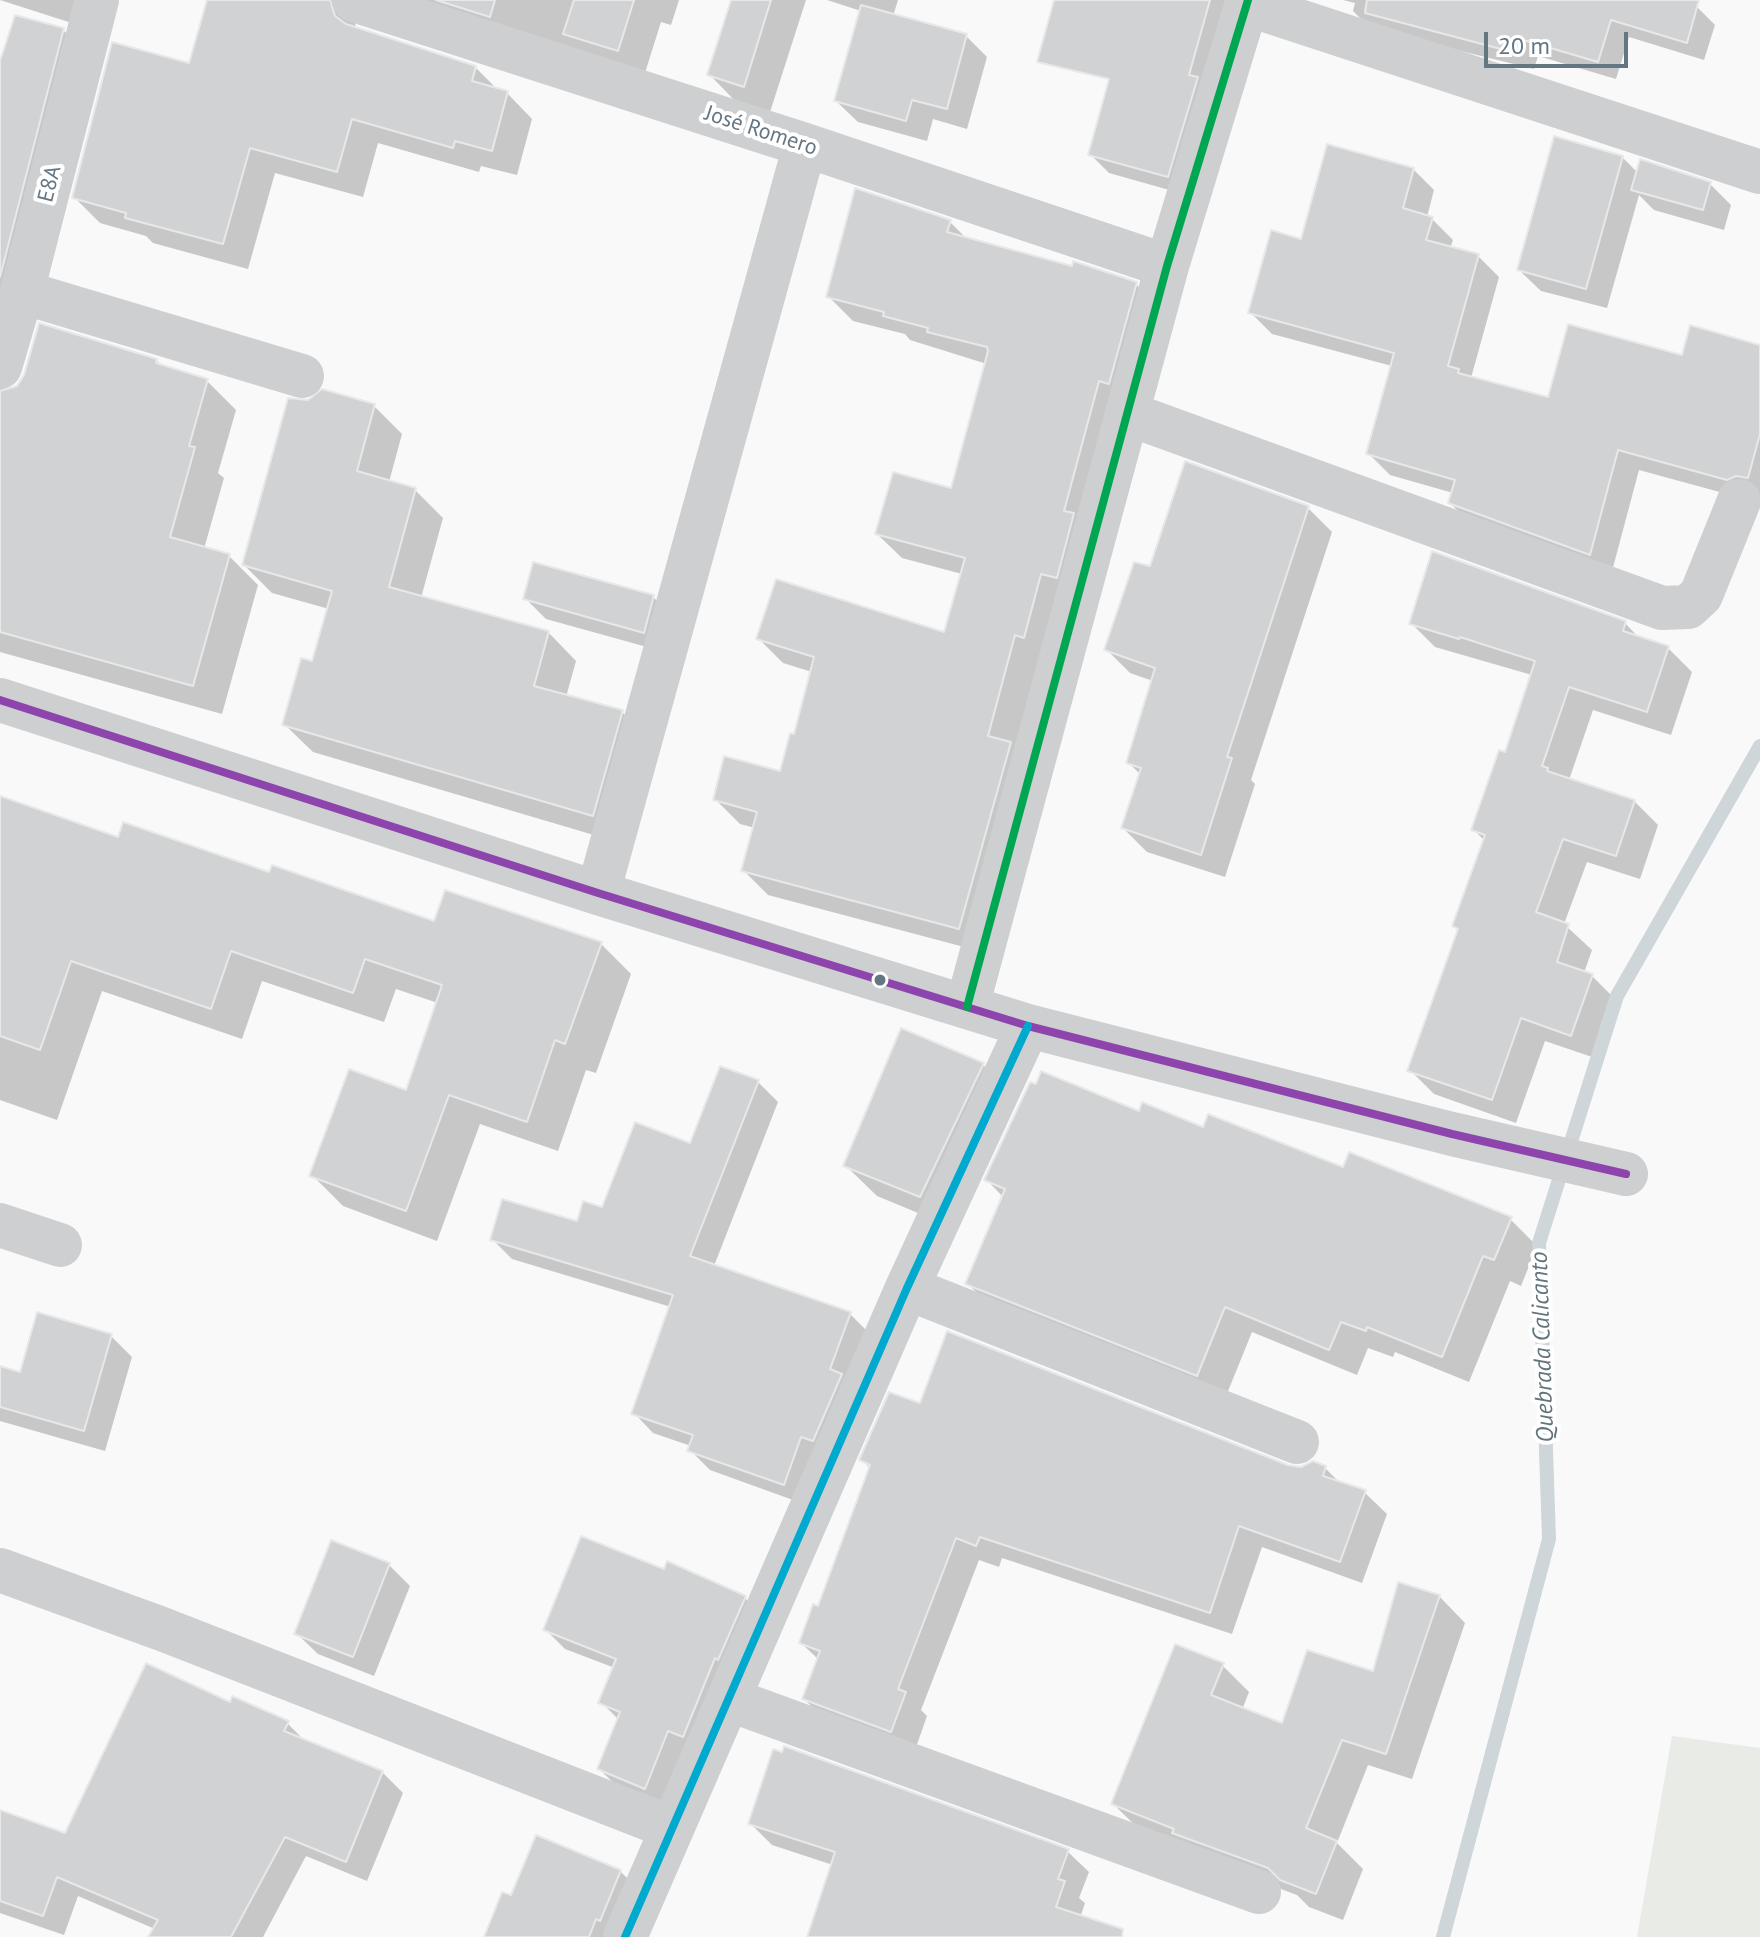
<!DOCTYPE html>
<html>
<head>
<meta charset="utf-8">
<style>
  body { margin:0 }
  #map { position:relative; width:1760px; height:1937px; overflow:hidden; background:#f9f9f9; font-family:"PT Sans",sans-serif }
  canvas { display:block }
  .scale { position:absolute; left:1484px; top:32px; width:144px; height:36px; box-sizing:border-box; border:4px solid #657683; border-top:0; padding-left:10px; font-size:24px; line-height:28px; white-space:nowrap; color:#657683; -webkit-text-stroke:6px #fff; paint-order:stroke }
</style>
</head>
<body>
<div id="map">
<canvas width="1760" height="1937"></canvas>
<div class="scale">20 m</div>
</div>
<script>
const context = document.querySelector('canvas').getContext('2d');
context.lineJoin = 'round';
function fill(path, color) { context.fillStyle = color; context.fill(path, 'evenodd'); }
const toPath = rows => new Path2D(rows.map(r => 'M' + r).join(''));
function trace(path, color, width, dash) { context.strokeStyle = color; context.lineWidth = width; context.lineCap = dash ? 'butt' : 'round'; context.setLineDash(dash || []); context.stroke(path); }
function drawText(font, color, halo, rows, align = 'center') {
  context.font = font + ' "PT Sans",sans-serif'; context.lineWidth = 8; context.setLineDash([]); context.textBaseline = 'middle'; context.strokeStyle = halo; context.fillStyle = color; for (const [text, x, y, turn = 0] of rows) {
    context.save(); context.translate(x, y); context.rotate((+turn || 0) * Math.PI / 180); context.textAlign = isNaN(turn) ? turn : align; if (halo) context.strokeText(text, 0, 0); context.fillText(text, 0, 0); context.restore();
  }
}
const green = toPath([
  [1672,1736,1760,1748,1760,1937,1637,1937]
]);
const shadow = toPath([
  [0,0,90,0,81,26],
  [209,0,679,0,671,25,661,22,644,76,356,18,355,29,475,67,498,90,507,93,532,119,517,175,481,166,479,172,378,143,363,197,275,173,248,269,153,243,146,236,100,223,74,197,191,66],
  [733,0,806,0,770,112,735,101,709,74],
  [827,0,898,0,893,16,966,36,987,57,967,129,933,119,927,141,858,122,836,101,861,11],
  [1157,0,1234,0,1187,195,1109,173,1090,154],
  [1343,0,1675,0,1697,7,1715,25,1704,60,1629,37,1616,79,1538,56,1534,69,1371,29,1353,11,1355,3],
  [63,30,92,59,26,315,4,390,156,360,164,368,207,381,236,410,218,473,224,478,204,549,229,556,258,585,222,714,0,652,0,68],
  [1622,157,1638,173,1710,184,1731,205,1724,230,1654,210,1639,195,1607,308,1541,291,1519,270],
  [1413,169,1434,190,1427,217,1432,219,1453,240,1450,249,1478,256,1499,277,1471,378,1549,399,1683,358,1760,347,1760,497,1749,500,1639,470,1611,575,1471,524,1450,503,1453,493,1390,475,1369,454,1392,366,1272,334,1251,313,1302,241],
  [950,222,967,239,1136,284,1160,309,983,952,768,895,743,870,755,828,740,824,715,799,781,773,795,736,812,672,783,663,759,639,946,634,962,574,902,558,877,534,952,490,987,364,910,340,905,334,853,321,828,296],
  [374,406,402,434,389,482,415,490,443,518,421,598,548,632,576,661,566,697,622,712,650,740,621,843,313,752,284,724,313,663,329,609,272,593,244,565],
  [1308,508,1332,532,1251,780,1255,784,1225,877,1147,852,1123,828,1141,775,1128,762,1153,681,1130,673,1106,649,1151,569],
  [653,597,674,618,665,652,546,619,525,598],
  [1411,623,1625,623,1640,639,1668,648,1692,672,1671,735,1593,710,1569,780,1634,801,1658,825,1640,879,1587,862,1564,924,1592,950,1584,973,1592,976,1616,1000,1595,1058,1545,1041,1516,1123,1434,1094,1410,1070,1460,931,1455,926,1485,841,1473,829,1506,755,1532,675,1435,647],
  [0,798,119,839,270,875,435,924,600,943,631,974,596,1073,586,1070,558,1151,480,1124,437,1241,343,1206,312,1175,407,1093,438,1003,396,989,384,1022,262,981,242,1039,102,991,57,1120,0,1100],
  [982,1064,1014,1096,952,1227,877,1196,845,1165],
  [758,1082,778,1102,714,1266,850,1314,870,1334,804,1504,710,1470,690,1450,691,1446,653,1433,634,1413,671,1307,512,1259,492,1239,578,1224,603,1209,691,1145],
  [1140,1113,1204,1129,1510,1219,1537,1246,1521,1286,1510,1281,1469,1382,1395,1352,1393,1357,1368,1348,1357,1375,1252,1332,1224,1401,995,1311,968,1284,1003,1197,987,1180],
  [111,1336,132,1357,105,1451,0,1421,0,1369,21,1375],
  [921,1406,1287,1467,1325,1468,1341,1484,1364,1492,1387,1514,1362,1583,1262,1547,1232,1634,1002,1558,999,1567,979,1560,921,1710,927,1716,914,1753,827,1721,804,1699,819,1660,801,1643,819,1608,871,1469,862,1460],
  [389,1565,410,1586,374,1676,318,1654,296,1633],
  [665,1572,745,1598,764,1618,665,1807,619,1788,599,1769,619,1720,601,1702,615,1668,565,1649,545,1629],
  [1439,1596,1465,1623,1412,1779,1368,1765,1337,1843,1363,1869,1343,1920,1309,1907,1297,1895,1201,1859,1140,1830,1113,1804,1222,1665,1249,1692,1242,1710,1283,1726,1374,1673],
  [231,1704,287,1723,306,1742,382,1772,403,1793,367,1881,306,1856,263,1937,151,1937,155,1929,78,1896,64,1935,0,1913,0,1813,66,1836],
  [751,1824,1067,1851,1089,1872,1079,1898,1085,1903,1077,1927,1081,1937,809,1937,833,1865,772,1845],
  [620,1871,641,1892,622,1937,486,1937,512,1898]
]);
const stream = toPath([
  [1443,1937,1549,1539,1539,1243,1617,996,1760,746]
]);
const building = toPath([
  [207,0,330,0,335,16,346,24,476,66,472,81,508,91,492,151,455,141,453,148,352,119,337,172,250,148,223,244,125,218,126,213,72,198,112,42,189,63,207,0],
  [436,0,495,0,490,17,436,0],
  [574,0,634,0,618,51,563,34,574,0],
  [731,0,771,0,744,87,707,75,731,0],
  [1054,0,1210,0,1189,75,1198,77,1168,177,1088,155,1109,79,1037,62,1054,0],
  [1367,0,1699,0,1687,43,1611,20,1598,62,1520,39,1516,53,1365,13,1367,0],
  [861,5,967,34,947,109,912,100,906,121,834,101,861,5],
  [15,15,64,28,0,277,0,61,15,15],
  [1554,136,1623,156,1586,289,1517,270,1554,136],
  [1327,144,1414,168,1403,208,1433,217,1426,240,1479,254,1448,366,1459,369,1458,373,1548,397,1568,324,1682,355,1690,325,1760,345,1760,434,1748,478,1736,476,1727,480,1618,450,1590,555,1448,503,1455,480,1366,454,1394,353,1248,313,1271,230,1301,239,1327,144],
  [1640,159,1711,182,1703,210,1631,190,1640,159],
  [855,188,951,220,947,232,1072,266,1073,261,1137,282,1109,384,1099,381,1064,511,1074,513,1057,578,1041,574,1024,638,1015,635,988,736,1011,742,959,929,741,871,757,812,713,800,724,756,780,771,790,733,794,734,814,657,756,639,776,579,944,632,965,558,875,534,893,472,951,488,988,351,987,347,927,332,928,328,883,316,884,312,826,297,855,188],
  [39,323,157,359,156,363,208,379,189,446,195,447,170,537,230,554,193,686,0,632,0,391,17,386,24,375,39,323],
  [322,389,375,404,357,471,416,488,389,587,549,631,534,686,623,710,593,816,282,725,301,658,312,661,332,591,242,565,288,398,308,400,322,389],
  [1185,461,1309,506,1227,757,1232,758,1201,855,1121,828,1141,768,1126,763,1155,668,1104,650,1134,562,1150,566,1185,461],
  [1432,551,1626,621,1623,631,1669,646,1647,712,1569,687,1542,766,1548,768,1547,771,1635,800,1616,856,1563,839,1536,912,1569,924,1557,962,1593,974,1571,1036,1521,1018,1492,1100,1407,1071,1458,929,1452,926,1485,835,1471,830,1499,750,1505,752,1535,661,1460,637,1459,639,1409,624,1432,551],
  [533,562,654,595,644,633,523,599,533,562],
  [0,796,118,837,123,822,269,872,272,865,434,921,445,890,602,942,565,1044,555,1040,527,1122,449,1095,406,1211,309,1176,349,1069,406,1090,442,985,365,959,353,993,231,951,211,1009,71,961,40,1050,0,1036,0,796],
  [901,1028,984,1063,920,1197,843,1166,901,1028],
  [720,1066,759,1080,690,1256,851,1312,830,1369,842,1374,813,1441,801,1437,784,1485,687,1451,693,1435,631,1414,673,1295,490,1240,502,1199,577,1221,583,1201,602,1207,635,1122,690,1143,720,1066],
  [1041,1071,1139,1111,1142,1102,1203,1127,1208,1114,1343,1167,1349,1152,1512,1217,1494,1260,1483,1256,1442,1357,1367,1327,1366,1331,1341,1322,1329,1350,1225,1307,1197,1376,965,1284,1005,1189,984,1180,1030,1082,1036,1084,1041,1071],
  [37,1312,112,1334,84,1431,0,1407,0,1366,20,1372,37,1312],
  [947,1331,1288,1465,1301,1467,1313,1461,1326,1466,1323,1476,1366,1490,1340,1562,1239,1526,1210,1613,980,1537,976,1546,956,1538,898,1689,906,1692,891,1732,802,1699,820,1651,799,1643,813,1604,818,1606,870,1465,859,1460,889,1392,920,1403,947,1331],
  [581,1536,664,1569,667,1561,746,1596,718,1660,715,1658,683,1737,668,1731,645,1789,597,1769,620,1712,598,1703,616,1659,543,1630,581,1536],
  [331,1540,390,1563,353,1657,294,1634,331,1540],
  [1398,1582,1440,1595,1386,1754,1342,1740,1306,1828,1337,1841,1316,1894,1280,1880,1268,1868,1172,1833,1174,1829,1111,1804,1175,1644,1224,1663,1211,1695,1282,1723,1307,1650,1373,1671,1398,1582],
  [146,1663,230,1702,232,1696,289,1721,284,1731,383,1771,346,1862,285,1837,231,1937,148,1937,158,1920,57,1877,43,1916,0,1901,0,1810,65,1833,146,1663],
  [784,1746,1069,1849,1058,1879,1065,1881,1056,1907,1123,1929,1122,1937,807,1937,835,1852,748,1824,773,1749,782,1752,784,1746],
  [536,1835,621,1870,600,1921,596,1919,589,1937,484,1937,502,1892,511,1895,536,1835]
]);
const minor = toPath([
  [354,0,805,145,1167,266],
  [1247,4,1760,172],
  [22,292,302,376],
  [0,367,22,292,97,0],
  [1129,414,1662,608,1688,607,1701,595,1739,501],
  [0,700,598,893,1028,1026,1452,1134,1626,1174],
  [598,893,805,145],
  [967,1007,1167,266,1248,0],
  [0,1225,60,1245],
  [907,1288,1297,1442],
  [0,1570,162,1629,672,1828],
  [728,1699,1259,1892],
  [625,1937,907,1288,1028,1026]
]);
const bus1 = toPath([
  [0,700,598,893,1028,1026,1452,1134,1626,1174]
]);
const bus2 = toPath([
  [967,1007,1167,266,1248,0]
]);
const bus3 = toPath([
  [625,1937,907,1288,1028,1026]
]);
const markers = [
  [880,980,7,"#657683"]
];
const streetNames = [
  ["José Romero",761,131,18],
  ["E8A",50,184,-76]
];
const waterNames = [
  ["Quebrada Calicanto",1543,1347,-92]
];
fill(green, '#e8ebe6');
fill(shadow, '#0003');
trace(stream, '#ced6d9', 14);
fill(building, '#d0d2d3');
trace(building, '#e8e8e8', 2);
trace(minor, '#cecfd0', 44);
trace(bus1, '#8e44ad', 8);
trace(bus2, '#00a651', 8);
trace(bus3, '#00a9ce', 8);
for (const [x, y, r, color] of markers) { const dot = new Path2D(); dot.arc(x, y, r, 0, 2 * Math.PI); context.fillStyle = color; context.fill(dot); trace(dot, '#fff', 3); }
drawText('22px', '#657683', '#fff', streetNames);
drawText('italic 24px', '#60757c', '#fff', waterNames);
</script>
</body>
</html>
